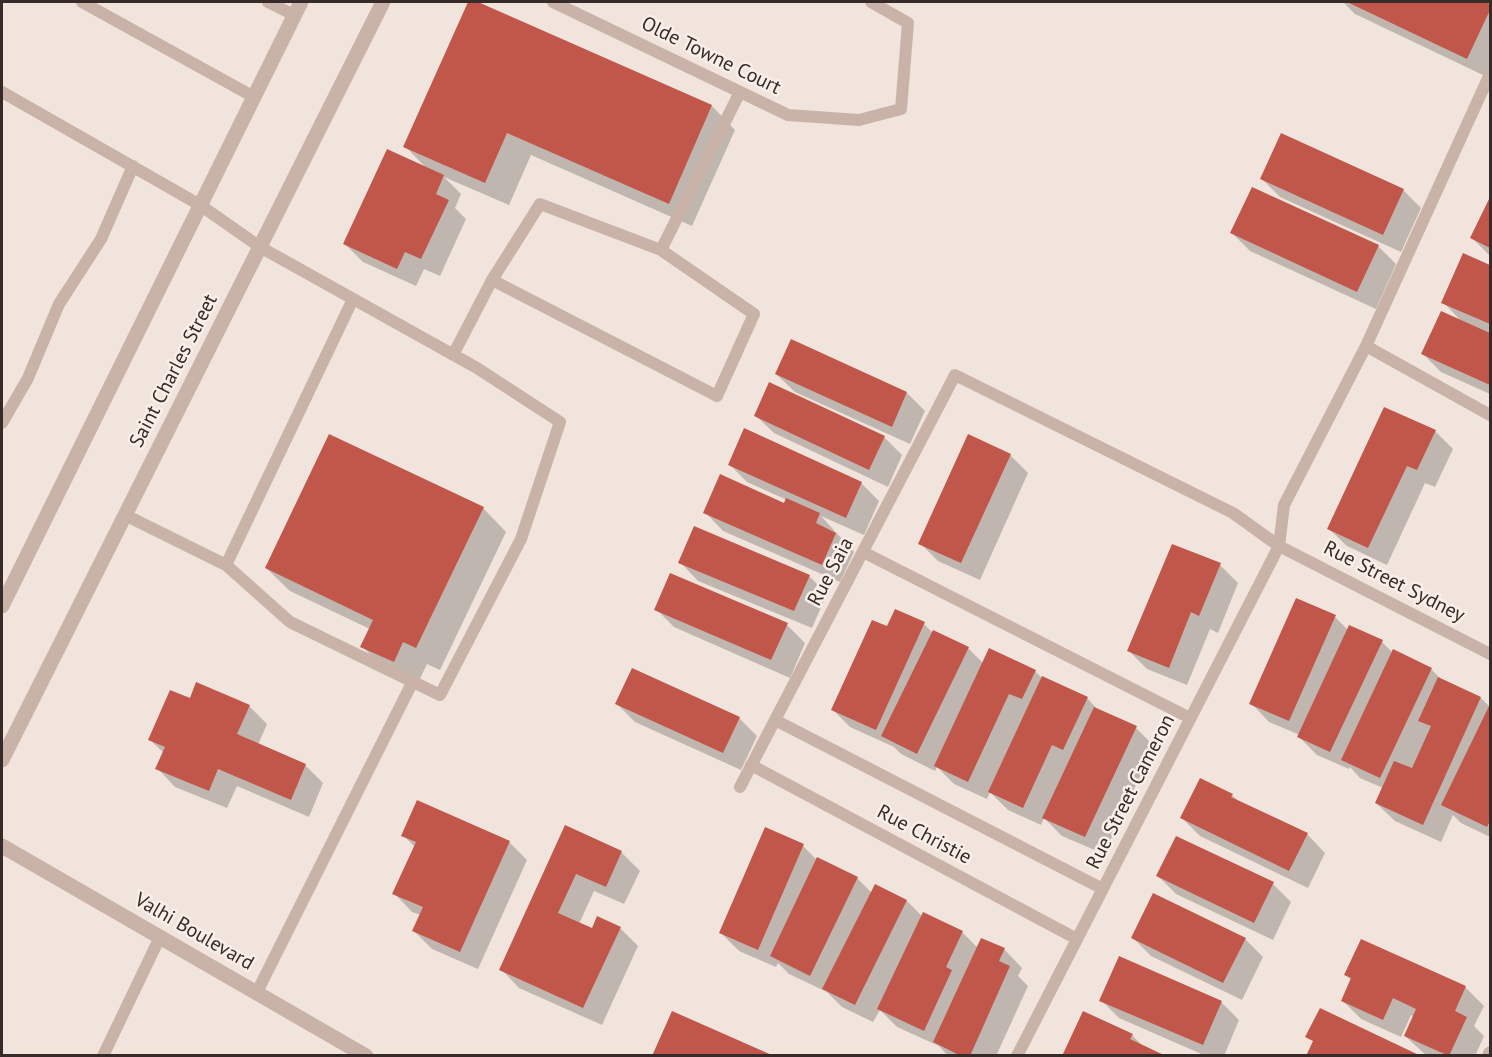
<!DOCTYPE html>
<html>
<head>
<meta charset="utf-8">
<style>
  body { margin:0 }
  #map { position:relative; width:1492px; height:1057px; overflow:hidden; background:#f1e4dc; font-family:"PT Sans",sans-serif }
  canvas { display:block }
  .frame { position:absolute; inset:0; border:3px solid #362b28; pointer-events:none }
</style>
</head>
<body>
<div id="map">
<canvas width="1492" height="1057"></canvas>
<div class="frame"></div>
</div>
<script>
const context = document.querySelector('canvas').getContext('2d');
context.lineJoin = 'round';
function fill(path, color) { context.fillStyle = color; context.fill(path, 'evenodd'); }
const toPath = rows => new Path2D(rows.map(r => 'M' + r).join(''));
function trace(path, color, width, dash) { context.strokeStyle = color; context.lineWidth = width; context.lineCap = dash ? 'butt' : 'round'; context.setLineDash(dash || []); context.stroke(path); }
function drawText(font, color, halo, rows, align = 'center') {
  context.font = font + ' "PT Sans",sans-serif'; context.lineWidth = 5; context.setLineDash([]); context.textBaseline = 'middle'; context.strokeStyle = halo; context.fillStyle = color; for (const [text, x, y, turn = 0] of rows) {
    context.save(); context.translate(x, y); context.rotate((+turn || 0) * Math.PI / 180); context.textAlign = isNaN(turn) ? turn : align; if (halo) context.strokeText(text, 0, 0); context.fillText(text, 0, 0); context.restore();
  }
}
const shadow = toPath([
  [469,2,474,2,712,106,735,130,692,226,531,155,509,205,444,177,461,194,455,208,466,219,440,276,424,269,416,286,363,262,345,244,427,169,405,146],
  [1343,2,1482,2,1490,5,1490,65,1485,76,1355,14],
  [1262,179,1403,190,1421,208,1401,252,1280,197],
  [1490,200,1490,256,1472,238],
  [1232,233,1378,246,1396,264,1376,309,1250,251],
  [1464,255,1490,267,1490,394,1441,372,1423,354,1463,323,1443,302],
  [791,341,907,393,925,411,910,444,795,392,776,374],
  [755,415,884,437,902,455,888,487,774,433],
  [1435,431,1453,449,1435,487,1425,483,1387,565,1347,546,1328,528],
  [1010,455,1028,473,980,580,938,561,920,543],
  [729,464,861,483,879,501,864,535,821,516,854,552,840,582,723,531,705,512,785,505,787,500,747,482],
  [483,508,506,532,440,670,427,664,417,685,385,670,362,646,370,629,290,591,266,568],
  [680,562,809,576,827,594,812,628,698,581],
  [1220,565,1238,583,1218,633,1210,629,1187,685,1147,669,1129,651],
  [656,609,787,625,805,643,790,678,674,627],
  [896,611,924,624,933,633,968,648,983,663,1035,671,1042,678,1087,698,1099,711,1136,728,1154,746,1104,854,1062,836,1044,818,1041,825,1008,810,990,792,987,799,954,784,937,767,935,771,901,754,894,747,850,727,832,709,888,628],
  [1335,617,1348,630,1382,642,1393,653,1431,669,1443,681,1481,698,1490,707,1490,837,1461,823,1453,815,1441,842,1395,821,1376,803,1383,788,1360,778,1350,767,1349,769,1317,755,1299,737,1300,735,1269,722,1251,703],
  [191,700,249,706,267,724,258,745,305,765,323,783,309,817,237,786,227,808,175,787,157,768,164,753,150,740],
  [617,704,739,718,757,736,741,770,635,722],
  [1232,795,1239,802,1307,834,1325,853,1308,888,1200,836,1182,818],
  [566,827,622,853,640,871,624,904,594,891,579,924,592,930,620,928,638,946,602,1025,519,988,501,969],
  [403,835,509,842,527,860,478,969,432,949,414,931,421,915,412,912,394,893,415,847],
  [803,846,817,860,857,878,872,893,907,901,922,916,962,932,978,948,1004,949,1022,968,1018,976,1028,986,996,1056,948,1056,939,1046,897,1027,880,1010,873,1022,842,1007,827,992,789,974,778,963,776,967,739,951,721,933],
  [1158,876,1273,884,1291,902,1273,940,1176,894],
  [1133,938,1245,939,1263,957,1242,1000,1151,956],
  [1362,941,1465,987,1484,1006,1474,1026,1484,1036,1475,1056,1427,1056,1405,1036,1414,1017,1411,1015,1401,1037,1361,1019,1343,1001,1352,981,1346,975],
  [1101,1000,1221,1002,1239,1020,1224,1056,1206,1056,1119,1018],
  [1132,1035,1144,1047,1064,1056]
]);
const building = toPath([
  [468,2,478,2,712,105,669,204,507,133,485,183,403,147],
  [1347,2,1486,2,1490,4,1490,10,1467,59],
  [1281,133,1404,189,1383,235,1260,179],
  [387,149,444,175,436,194,449,200,421,259,405,252,397,269,343,244],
  [1252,187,1379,245,1357,292,1230,233],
  [1490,197,1490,248,1470,238],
  [1463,253,1490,265,1490,324,1441,303],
  [1441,311,1490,333,1490,385,1421,354],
  [791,339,907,392,892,427,775,374],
  [769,382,885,436,869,470,754,416],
  [1384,407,1436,430,1417,470,1407,466,1368,548,1327,529],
  [744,428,862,482,846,518,728,465],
  [329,434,484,507,416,648,403,642,394,662,360,647,373,620,265,568],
  [968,434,1011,454,961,563,918,544],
  [720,474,784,503,786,498,820,513,816,523,836,533,822,565,703,513],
  [694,526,810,575,794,611,678,563],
  [1172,544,1221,563,1199,616,1191,612,1169,668,1127,651],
  [670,573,788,623,771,660,654,610],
  [1296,598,1336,615,1289,721,1249,704],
  [895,609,925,622,876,730,831,710,872,620,887,626],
  [1349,625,1383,640,1330,752,1297,737],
  [933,630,969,647,917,754,881,736],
  [989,648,1036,670,1022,699,1009,694,968,782,934,766],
  [1393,649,1432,668,1380,778,1341,760],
  [632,668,740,717,723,753,615,704],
  [1042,676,1088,697,1063,750,1052,745,1023,808,988,792],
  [1438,677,1481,697,1423,825,1375,803,1394,761,1412,768,1431,726,1418,721],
  [196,682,250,705,237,734,306,764,291,800,218,769,209,791,155,769,165,747,148,740,170,690,190,698],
  [1490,704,1490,821,1487,827,1441,805],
  [1094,707,1137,726,1085,837,1042,818],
  [1200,778,1233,794,1231,797,1308,833,1289,871,1180,818],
  [417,800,510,841,460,952,412,931,423,907,392,894,416,842,401,836],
  [565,825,622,851,606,887,576,874,558,913,592,928,597,916,621,927,583,1008,499,970],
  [765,827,804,844,758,950,719,933],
  [1176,836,1274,882,1254,923,1156,876],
  [817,857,858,877,810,976,770,956],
  [875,884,907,900,855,1005,822,989],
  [1153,893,1246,938,1223,983,1131,938],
  [923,912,963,931,946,967,952,970,924,1031,877,1009],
  [981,938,1005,948,999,961,1010,966,970,1056,961,1056,933,1042],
  [1361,939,1466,986,1455,1011,1467,1017,1449,1056,1404,1036,1416,1009,1393,998,1383,1020,1341,1001,1351,978,1344,975],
  [1119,956,1222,1001,1203,1045,1099,1001],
  [1320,1008,1421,1056,1306,1056,1313,1041,1305,1037],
  [672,1011,774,1056,652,1056],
  [1083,1011,1133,1034,1130,1039,1166,1056,1062,1056]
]);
const service = toPath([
  [82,2,254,97],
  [268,2,294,15],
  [553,2,788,115,859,120,901,109,908,23,871,2],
  [1490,74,1366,346,1490,415],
  [2,92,200,205,260,247,477,368,560,422,521,539,440,695,290,622,226,565,125,515],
  [661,250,754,314,717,396,492,280,540,204,661,250,740,92],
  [453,355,492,280],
  [2,423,28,378,59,304,101,239,133,166],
  [863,552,1190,718],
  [226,565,353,299],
  [775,720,1103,889],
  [751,765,1077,939],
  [740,787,955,375,1233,513,1279,546,1490,654],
  [257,992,413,681],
  [103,1056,160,937],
  [1017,1056,1279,546,1284,505,1366,346]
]);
const minor = toPath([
  [1490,1056,1490,1054]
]);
const tertiary = toPath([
  [2,606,301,2],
  [2,760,383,2],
  [2,846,366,1056]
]);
const streetNames = [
  ["Olde Towne Court",711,56,26],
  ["Saint Charles Street",174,371,-63],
  ["Rue Saia",831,572,-62],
  ["Rue Street Sydney",1394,582,27],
  ["Rue Street Cameron",1131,792,-63],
  ["Rue Christie",924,835,28],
  ["Valhi Boulevard",194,932,30]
];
fill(shadow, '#0003');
fill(building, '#c1564a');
trace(service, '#c9b3a8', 12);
trace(minor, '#c9b3a8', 15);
trace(tertiary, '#c9b3a8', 15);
drawText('20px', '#362b28', '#f9efe8', streetNames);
</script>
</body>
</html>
